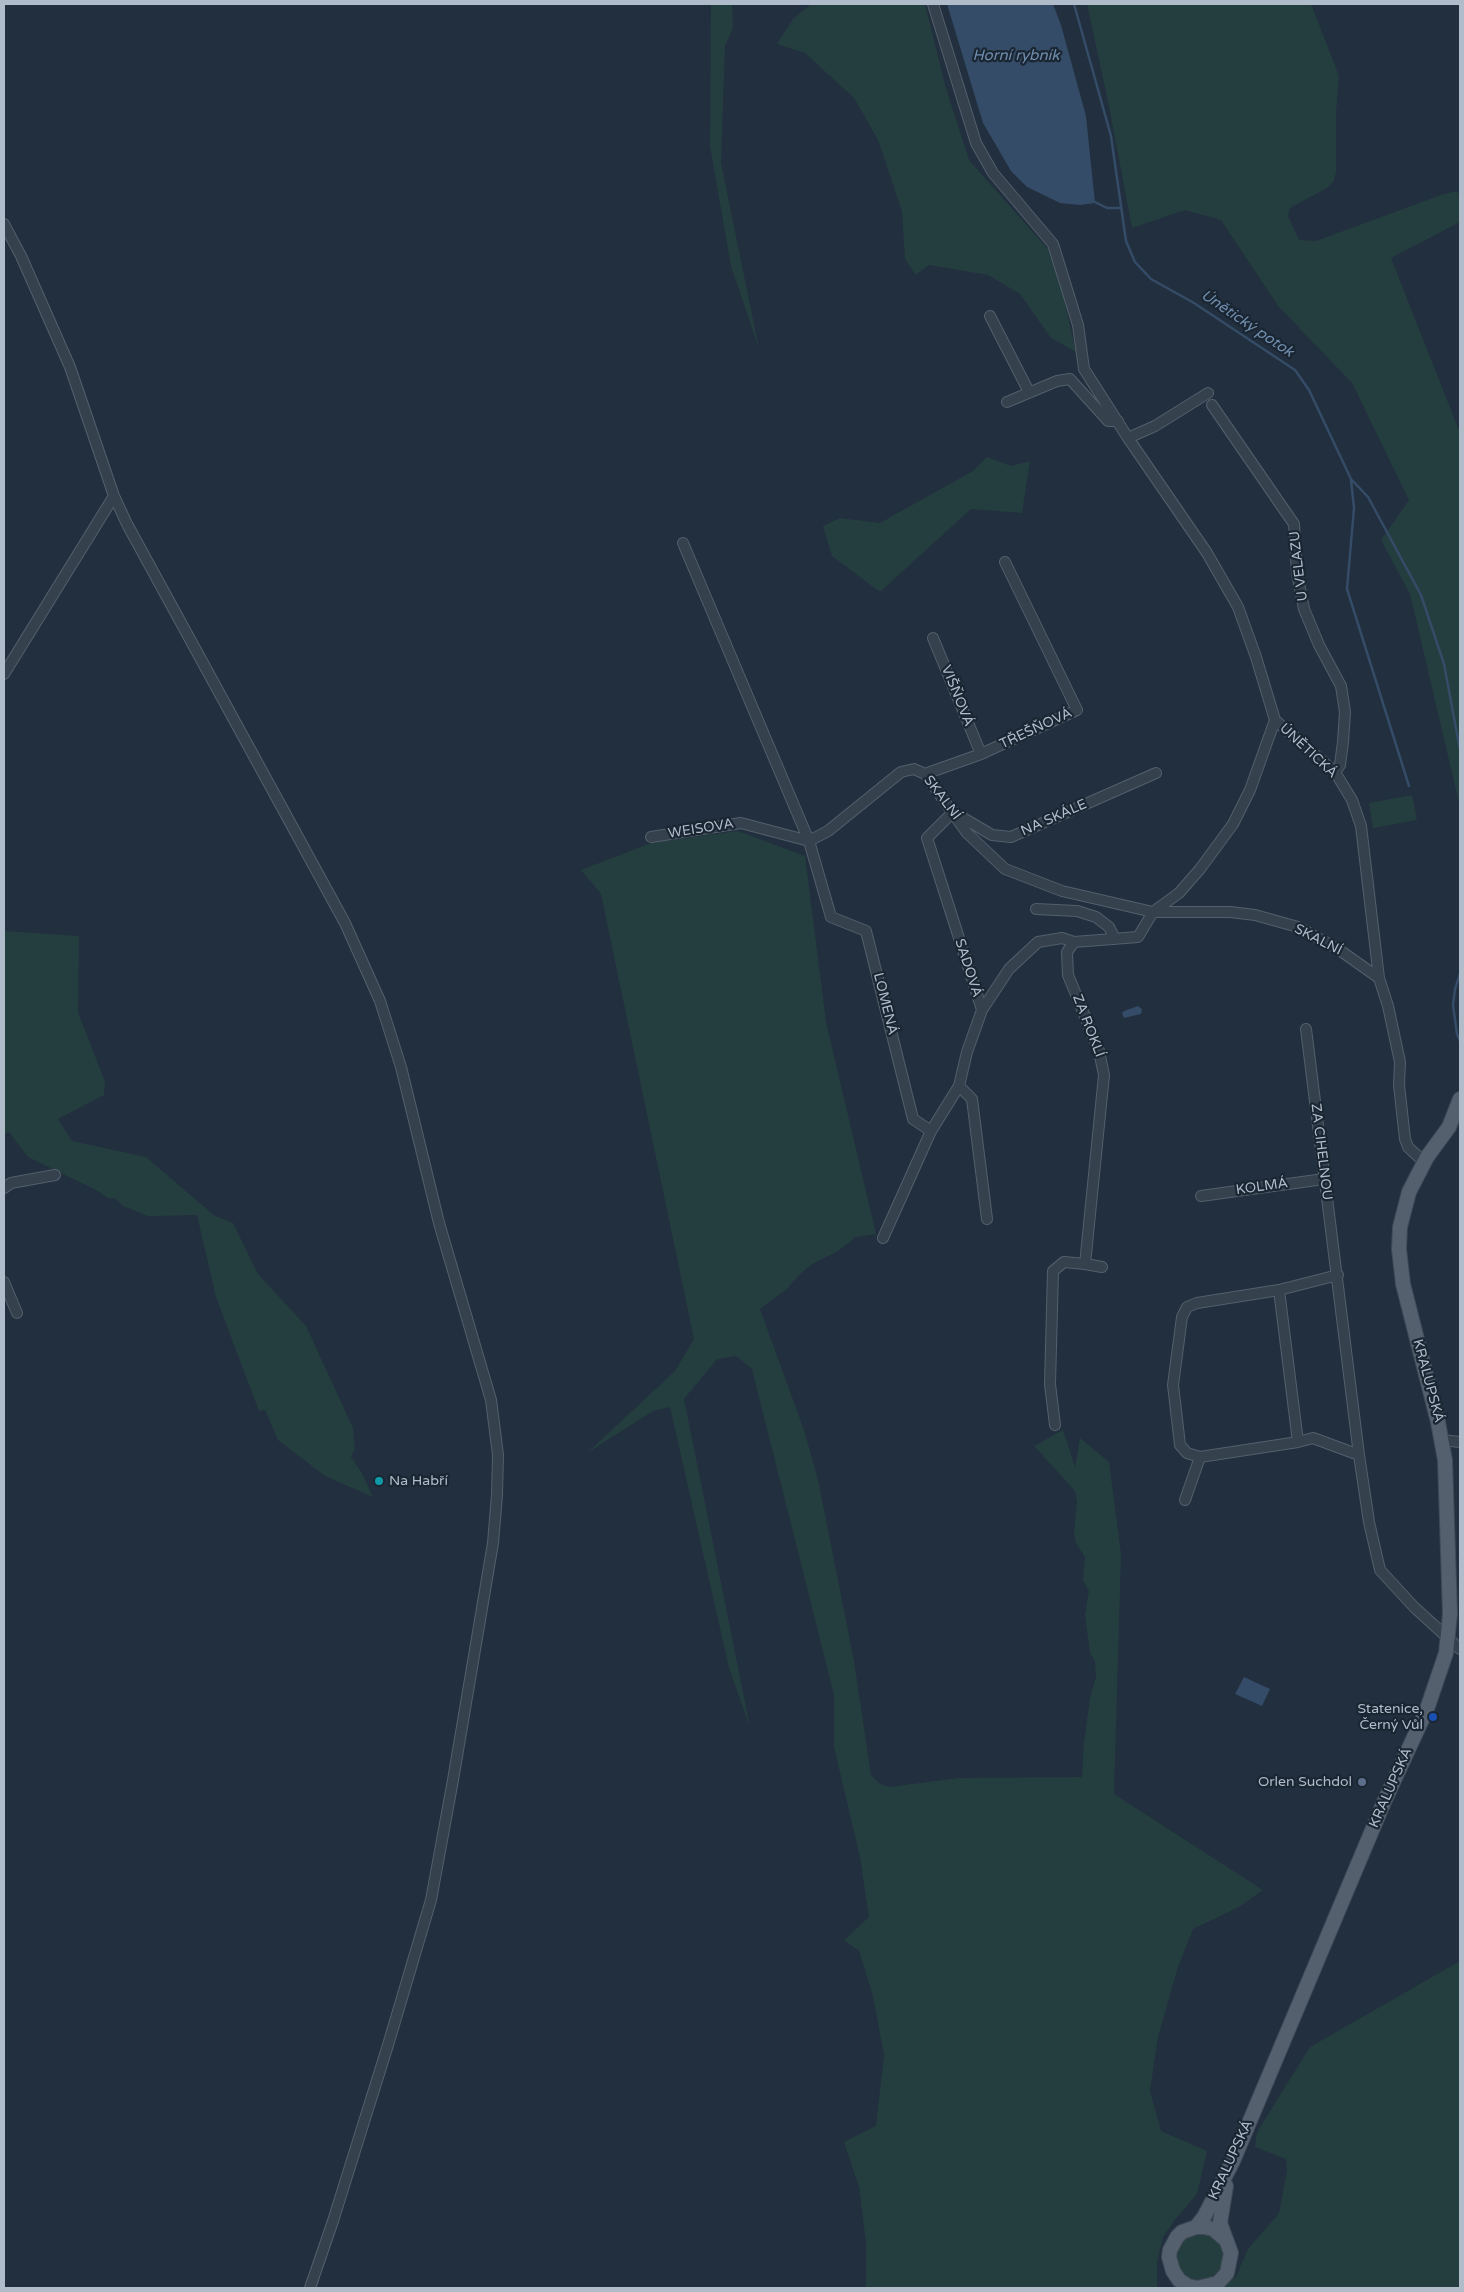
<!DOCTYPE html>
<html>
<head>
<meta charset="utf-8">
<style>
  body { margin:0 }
  #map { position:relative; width:1464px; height:2292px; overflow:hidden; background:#222f3e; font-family:"Varela Round",sans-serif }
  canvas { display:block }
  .frame { position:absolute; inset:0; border:5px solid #b1bcca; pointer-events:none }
</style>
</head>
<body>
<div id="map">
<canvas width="1464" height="2292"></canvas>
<div class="frame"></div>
</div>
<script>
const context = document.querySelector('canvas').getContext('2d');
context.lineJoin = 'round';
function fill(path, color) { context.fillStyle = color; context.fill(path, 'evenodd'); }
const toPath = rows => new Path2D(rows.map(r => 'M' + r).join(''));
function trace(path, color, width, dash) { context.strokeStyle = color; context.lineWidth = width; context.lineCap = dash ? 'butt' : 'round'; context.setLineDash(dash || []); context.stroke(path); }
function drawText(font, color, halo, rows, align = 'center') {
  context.font = font + ' "Varela Round",sans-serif'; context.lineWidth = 4.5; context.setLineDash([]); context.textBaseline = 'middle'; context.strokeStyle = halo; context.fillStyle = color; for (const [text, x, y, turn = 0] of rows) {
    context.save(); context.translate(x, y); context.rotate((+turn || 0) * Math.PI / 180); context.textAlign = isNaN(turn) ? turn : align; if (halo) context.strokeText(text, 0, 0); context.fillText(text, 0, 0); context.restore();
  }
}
const green = toPath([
  [711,4,732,4,733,28,725,46,721,163,759,349,731,266,710,146],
  [811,4,925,4,945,85,969,160,1054,256,1076,352,1051,338,1020,294,988,275,929,265,916,275,905,259,902,211,878,140,854,98,805,53,777,44,793,19],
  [1087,4,1311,4,1339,76,1336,113,1336,172,1334,181,1327,188,1290,208,1288,216,1299,240,1316,241,1441,195,1457,191,1460,196,1460,222,1391,258,1460,433,1460,807,1410,594,1381,540,1409,500,1352,383,1279,307,1221,220,1185,210,1132,228,1109,106],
  [987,457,1011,466,1030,461,1022,513,971,509,880,592,832,556,823,526,840,518,880,523,973,471],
  [1412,795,1417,820,1373,828,1369,803],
  [738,831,805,856,826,1022,876,1234,856,1237,838,1251,812,1264,797,1277,788,1288,760,1309,804,1430,818,1480,854,1661,871,1775,880,1784,889,1787,959,1778,1082,1777,1084,1742,1090,1698,1096,1677,1095,1661,1090,1653,1085,1615,1089,1591,1083,1580,1085,1557,1076,1543,1074,1534,1077,1501,1075,1491,1034,1446,1063,1430,1075,1467,1080,1438,1109,1462,1121,1554,1114,1794,1263,1890,1239,1907,1193,1929,1177,1970,1158,2037,1150,2091,1161,2131,1207,2151,1197,2194,1174,2221,1163,2237,1157,2262,1157,2288,866,2288,866,2242,859,2187,844,2142,876,2126,884,2055,873,1996,859,1951,844,1940,869,1917,860,1857,834,1747,834,1695,752,1369,736,1356,717,1359,684,1399,750,1727,729,1668,670,1407,653,1411,587,1453,675,1371,694,1339,601,894,581,870,651,843],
  [4,931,79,936,78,1012,105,1082,104,1095,58,1119,72,1141,146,1157,215,1216,233,1223,258,1274,306,1326,353,1428,355,1448,351,1457,362,1473,373,1497,325,1476,278,1440,265,1410,259,1411,216,1297,197,1215,148,1216,123,1206,115,1198,109,1199,98,1191,28,1157,9,1132,4,1134],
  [1460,1961,1460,2288,1216,2288,1236,2277,1248,2249,1279,2213,1287,2171,1286,2159,1255,2147,1257,2132,1310,2047],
  '1177 2257a23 23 0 1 1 46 0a23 23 0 1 1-46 0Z'
]);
const water = toPath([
  [947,4,1053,4,1061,25,1086,116,1095,203,1080,205,1060,203,1027,187,1011,171,983,123],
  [1138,1006,1142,1009,1141,1014,1124,1018,1122,1013,1124,1011],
  [1244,1677,1270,1689,1262,1706,1235,1694]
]);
const stream = toPath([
  [1074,4,1111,136,1126,241,1135,262,1151,279,1194,303,1295,370,1309,390,1351,479,1368,497,1421,595,1444,664,1460,750],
  [1093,201,1107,208,1120,208],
  [1351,480,1354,508,1347,589,1409,786],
  [1460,974,1455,989,1453,1005,1457,1034,1460,1041]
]);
const minor = toPath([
  [933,4,976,143,993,173,1053,244,1078,325,1084,369,1128,438,1207,553,1238,607,1256,657,1275,720,1335,772,1352,800,1361,826,1379,978,1388,1006,1400,1062,1399,1085,1405,1139,1408,1147,1424,1162],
  [4,224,21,256,70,367,114,496,127,524,345,923,380,1001,401,1067,439,1223,491,1400,498,1455,497,1495,493,1543,453,1780,431,1900,388,2045,333,2221,310,2288],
  [990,316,1029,392],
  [1007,402,1057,381,1070,379,1108,421,1118,421],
  [1212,405,1294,524,1297,573,1304,609,1319,645,1341,686,1345,712,1343,742,1340,765,1335,772],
  [1128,438,1155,426,1208,393],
  [683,543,809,841,831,917,866,931,913,1119,931,1131,959,1086,967,1052,982,1010,1009,969,1038,942,1062,938,1074,942],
  [933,638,981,754],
  [4,674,114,496],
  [925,774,981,754,1077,710,1005,562],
  [651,837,741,823,809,841],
  [809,841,828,831,901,772,914,769,925,774,967,833,1005,869,1062,891,1153,912,1230,912,1255,915,1298,927,1338,949,1379,978],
  [1036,909,1077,911,1096,917,1109,927,1115,939],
  [982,1010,927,838,953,812,992,835,1011,837,1156,773],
  [1306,1029,1359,1455,1369,1522,1380,1570,1414,1607,1460,1649],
  [959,1086,972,1099,987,1219],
  [4,1188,11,1183,55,1175],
  [1201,1196,1324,1179],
  [883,1238,931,1131],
  [1085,1264,1102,1267],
  [1338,1275,1279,1290,1197,1303,1187,1307,1182,1317,1173,1385,1180,1445,1187,1453,1200,1457,1298,1442,1313,1438,1359,1455],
  [4,1282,17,1313],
  [1279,1290,1298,1442],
  [1055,1425,1050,1384,1053,1271,1064,1262,1085,1264,1104,1075,1099,1051,1068,975,1067,952,1074,942,1138,937,1153,912,1179,893,1200,869,1233,824,1250,790,1275,720],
  [1442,1440,1460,1442],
  [1185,1500,1200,1457]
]);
const major = toPath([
  [1226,2186,1220,2223,1231,2253,1227,2273,1218,2283,1198,2288,1188,2286,1179,2280,1173,2271,1169,2257,1170,2250,1177,2237,1182,2232,1196,2227,1204,2227,1213,2229,1226,2240],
  [1196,2227,1204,2217,1233,2161,1384,1802,1427,1709,1446,1653,1450,1614,1445,1460,1438,1422,1403,1284,1399,1249,1400,1227,1409,1192,1427,1157,1449,1127,1460,1099]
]);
const markers = [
  [379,1481,5,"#0f9aa8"],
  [1433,1717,5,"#1a4fb4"],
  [1362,1782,5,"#5c6f8a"]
];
const streetNames = [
  ["U VELAZU",1299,566,-97],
  ["VIŠŇOVÁ",957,696,68],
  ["TŘEŠŇOVÁ",1036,729,-25],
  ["ÚNĚTICKÁ",1308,751,43],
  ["SKALNÍ",942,798,53],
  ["NA SKÁLE",1054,818,-24],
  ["WEISOVA",701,829,-9],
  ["SKALNÍ",1318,940,27],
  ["SADOVÁ",968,968,72],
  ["LOMENÁ",885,1004,76],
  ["ZA ROKLÍ",1088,1026,69],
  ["ZA CIHELNOU",1321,1152,83],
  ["KOLMÁ",1262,1187,-8],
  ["KRALUPSKÁ",1428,1381,75],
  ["KRALUPSKÁ",1391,1788,-66],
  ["KRALUPSKÁ",1231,2160,-65]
];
const poiNames = [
  ["Na Habří",389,1481,"left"],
  ["Statenice,",1423,1709],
  ["Černý Vůl",1423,1725],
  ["Orlen Suchdol",1352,1782]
];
const waterNames = [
  ["Horní rybník",1016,56],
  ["Únětický potok",1247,324,34]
];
fill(green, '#243e3f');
fill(water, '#344c67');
trace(stream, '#344c67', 2.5);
trace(minor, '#545f6c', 12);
trace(major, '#3f4a57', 16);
trace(minor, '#36414e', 10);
trace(major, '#54606e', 14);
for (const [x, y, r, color] of markers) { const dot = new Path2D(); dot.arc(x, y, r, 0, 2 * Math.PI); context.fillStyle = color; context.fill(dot); trace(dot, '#1b2633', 2); }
drawText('14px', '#b1bcca', '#1b2633', streetNames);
drawText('14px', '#b1bcca', '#1b2633', poiNames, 'right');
drawText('italic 15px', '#708eaf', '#1b2633', waterNames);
</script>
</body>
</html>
